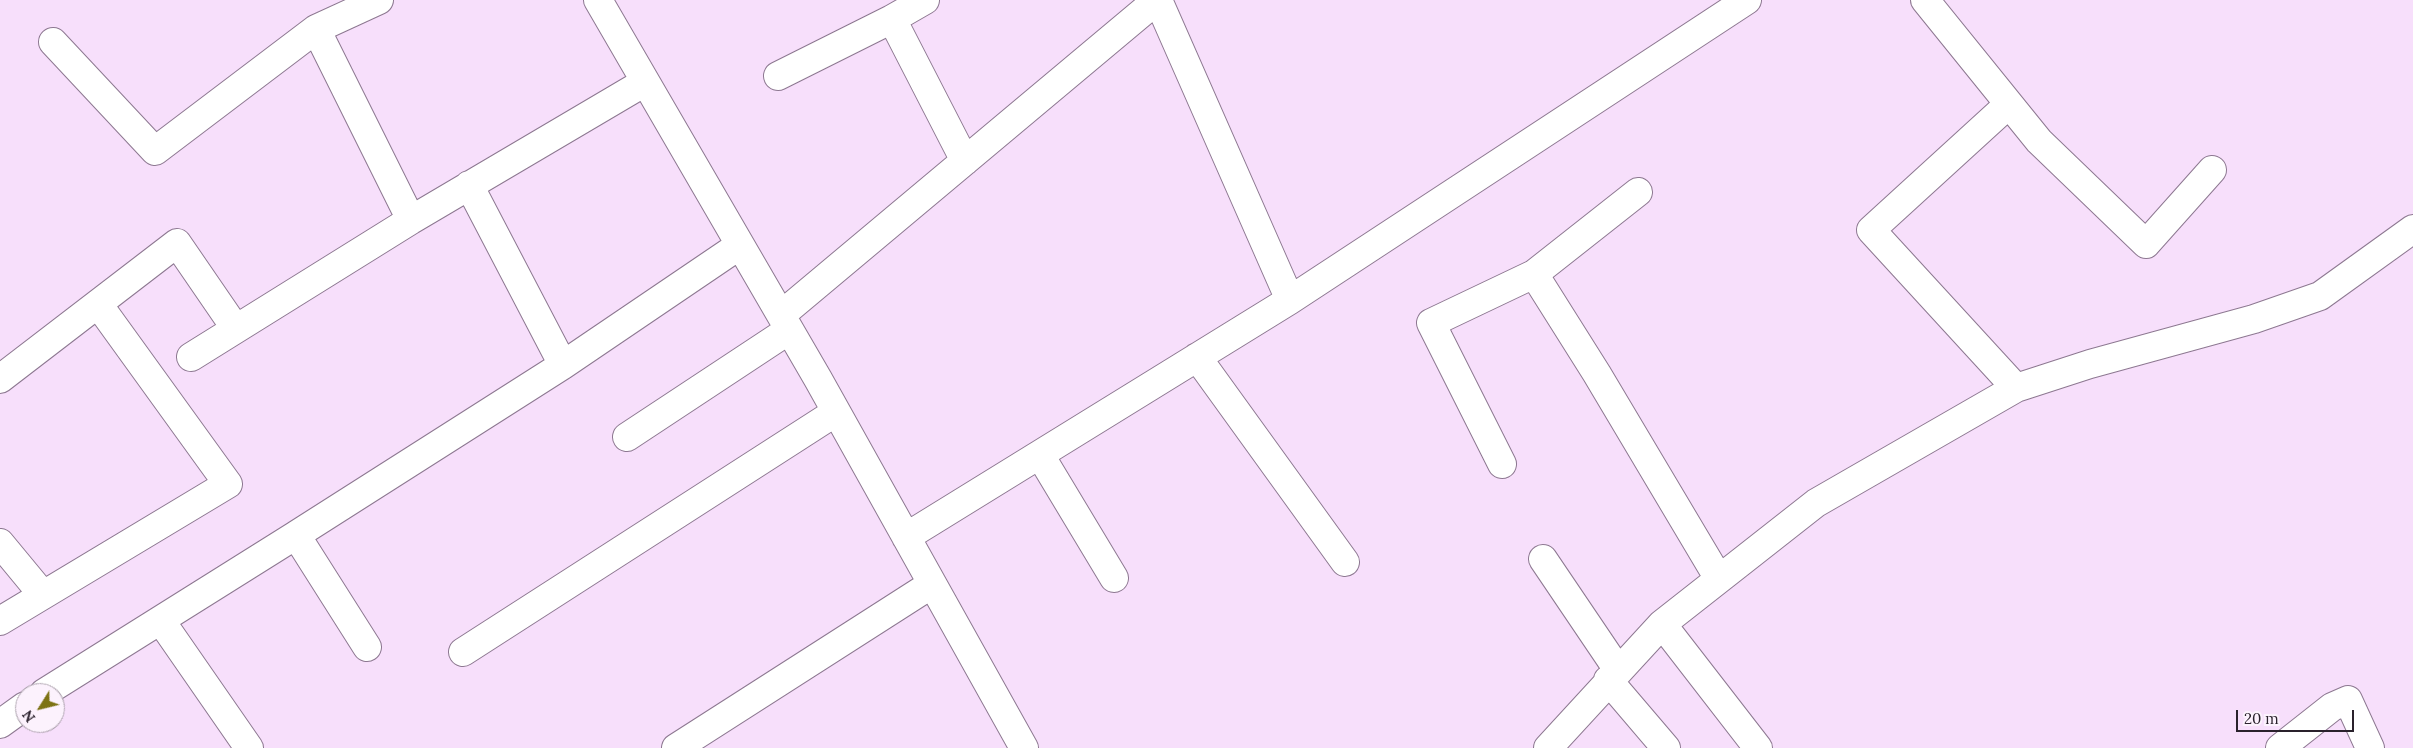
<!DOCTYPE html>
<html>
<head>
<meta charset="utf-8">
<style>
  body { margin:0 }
  #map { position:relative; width:2413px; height:748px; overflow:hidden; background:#f7dffb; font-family:Lora,serif }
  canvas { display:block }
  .north { position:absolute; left:15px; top:683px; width:50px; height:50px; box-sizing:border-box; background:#fcf2fd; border:1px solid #a89ea9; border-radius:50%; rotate:234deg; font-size:14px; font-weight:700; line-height:20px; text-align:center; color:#2a212c }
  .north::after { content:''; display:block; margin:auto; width:18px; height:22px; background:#7d7314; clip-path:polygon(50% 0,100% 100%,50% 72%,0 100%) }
  .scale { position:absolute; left:2236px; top:710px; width:118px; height:22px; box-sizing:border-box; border:2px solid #2a212c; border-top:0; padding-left:6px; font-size:15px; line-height:18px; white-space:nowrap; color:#2a212c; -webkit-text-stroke:4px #fcf2fd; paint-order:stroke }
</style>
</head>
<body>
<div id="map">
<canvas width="2413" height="748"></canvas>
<div class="north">N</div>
<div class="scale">20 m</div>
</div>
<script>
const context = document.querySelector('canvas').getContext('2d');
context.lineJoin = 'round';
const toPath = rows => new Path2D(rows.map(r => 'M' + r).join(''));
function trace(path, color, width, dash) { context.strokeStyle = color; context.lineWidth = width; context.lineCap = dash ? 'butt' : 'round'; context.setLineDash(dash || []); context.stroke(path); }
const minor = toPath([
  [379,0,316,29,411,220],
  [598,0,818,379,1024,748],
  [925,0,892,19,965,161],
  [1158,0,1290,300],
  [1925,0,2039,141,2146,244,2212,170],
  [53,42,155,151,316,29],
  [778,76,892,19],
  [2009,104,1871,230,2016,388],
  [469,185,563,365,740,245],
  [1638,192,1534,274,1597,374,1719,579],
  [781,315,1157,0],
  [191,357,411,220,645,82],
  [1197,357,1345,562],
  [0,379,177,243,236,329],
  [627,437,789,330],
  [1040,455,1114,578],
  [1502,464,1431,323,1534,274],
  [906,537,1290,300,1747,0],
  [0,543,43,595],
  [1543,559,1618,670],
  [0,621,228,484,98,304],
  [161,621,249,748],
  [1662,624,1758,748],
  [367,647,296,535,563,365],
  [463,652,836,412],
  [1608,680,1666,748],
  [44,693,296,535],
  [0,724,25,706],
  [676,748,932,584],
  [1548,748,1662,624,1816,503,2016,388,2090,364,2254,319,2320,296,2413,229],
  [2280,748,2332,707,2348,700,2370,748]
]);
trace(minor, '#8d7891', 30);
trace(minor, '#fff', 28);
</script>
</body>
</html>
